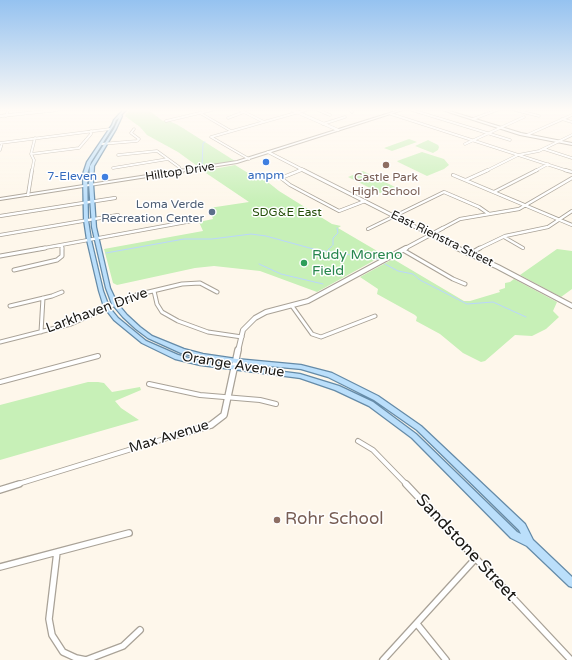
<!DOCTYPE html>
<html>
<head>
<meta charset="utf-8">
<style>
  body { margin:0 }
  canvas { display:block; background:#fef7eb }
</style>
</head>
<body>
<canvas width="572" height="660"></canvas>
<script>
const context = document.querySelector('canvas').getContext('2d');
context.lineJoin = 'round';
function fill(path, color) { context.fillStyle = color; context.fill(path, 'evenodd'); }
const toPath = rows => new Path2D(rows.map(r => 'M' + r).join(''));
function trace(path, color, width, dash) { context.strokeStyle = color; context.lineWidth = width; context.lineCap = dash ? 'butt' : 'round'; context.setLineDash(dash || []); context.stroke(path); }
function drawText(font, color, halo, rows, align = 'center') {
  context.font = font + ' "Varela Round",sans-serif'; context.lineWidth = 3; context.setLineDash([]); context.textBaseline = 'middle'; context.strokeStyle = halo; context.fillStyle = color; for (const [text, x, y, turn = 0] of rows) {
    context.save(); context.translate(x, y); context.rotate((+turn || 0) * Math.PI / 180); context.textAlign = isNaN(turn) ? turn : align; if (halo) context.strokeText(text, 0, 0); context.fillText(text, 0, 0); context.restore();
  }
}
const green = toPath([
  [129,110,148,110,163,121,167,120,178,125,235,161,200,168,178,152,147,135,140,127,125,116],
  [409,139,417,142,392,151,384,148],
  [428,140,438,145,439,147,438,150,433,153,415,146],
  [422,152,444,159,449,165,444,169,427,176,398,162,397,161],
  [235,165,253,176,259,175,279,191,332,224,341,226,338,228,384,255,317,292,260,271,214,266,195,268,117,285,113,283,104,249,203,231,199,222,213,219,209,208,249,202,203,171],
  [363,171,395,187,380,193,348,177],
  [557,249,572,251,572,289,561,297,520,275],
  [393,259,464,301,470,301,500,292,499,290,505,288,505,283,510,282,514,279,557,302,553,311,559,317,546,329,532,336,515,335,485,361,481,362,463,353,440,334,416,321,417,317,415,315,377,294,378,289,360,277],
  [88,382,98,382,104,383,112,392,140,387,141,390,115,401,121,408,139,420,0,460,0,405]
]);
const stream = toPath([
  [202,166,203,143,205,142],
  [333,245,333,238,338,233,337,228],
  [330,252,328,250,332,246],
  [106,253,184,239,212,239,251,234,266,236,317,250,378,259],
  [259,264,281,274,323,284],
  [385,264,398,271,413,274,420,280,467,304,493,302,526,317]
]);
const minorFar4 = toPath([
  [240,110,264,122],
  [318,110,330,115],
  [350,110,352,112],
  [412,110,510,140],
  [515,110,539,116],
  [200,113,231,131],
  [391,114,568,171],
  [6,116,8,110],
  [228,118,244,112],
  [473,119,497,110],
  [562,119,572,122],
  [166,121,212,110],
  [323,124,345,117],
  [527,135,572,115],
  [0,143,110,129],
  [101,144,137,141,139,139,131,133,134,129],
  [465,144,524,117],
  [544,149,572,158],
  [0,150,2,143],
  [31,154,79,148,91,134,91,131],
  [118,155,157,151,179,167,181,171],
  [249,159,211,137,306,110],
  [113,168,168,159],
  [32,171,34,160,31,154,35,138],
  [298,171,302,169],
  [486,171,518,155,539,151,572,135],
  [535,171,548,164]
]);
const minorFar3 = toPath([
  [181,170,182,172],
  [301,170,281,178,290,185,339,211,365,201],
  [565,170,572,172],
  [453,175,572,225],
  [466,180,488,170],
  [494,192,537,170],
  [28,195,32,170],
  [0,216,115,198],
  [443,228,460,219,519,209,572,178],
  [368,229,444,192,479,207,489,214],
  [0,235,118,215],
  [504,237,523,248],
  [62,245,62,249],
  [39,249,197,220],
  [478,249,505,236,548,227,572,211]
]);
const minorFar2 = toPath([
  [403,250,453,279,465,284],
  [469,254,480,248],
  [0,256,45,248],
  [14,270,57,260,62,256,62,248],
  [154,291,157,304,162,312,178,321,208,332,242,337],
  [10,306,52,296,62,292],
  [292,306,312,334,321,337,375,316],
  [41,332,43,298],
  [0,342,71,324,136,295,182,284,200,283,217,292]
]);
const minorFar1 = toPath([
  [0,382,98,356],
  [149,384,200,395,260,400,276,404],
  [358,441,373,450,407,485],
  [15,485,177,435]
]);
const minor = toPath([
  [406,484,571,660],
  [0,490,19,484],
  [57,552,49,619,52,635,63,652,76,658,86,660,123,646,140,630],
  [0,567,129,533],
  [417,624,446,660],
  [383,660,476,558]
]);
const tertiaryFar3 = toPath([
  [292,110,338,130],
  [0,116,57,110],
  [268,152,305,171]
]);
const tertiaryFar2 = toPath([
  [303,170,459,249],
  [404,249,443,228]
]);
const tertiaryFar1 = toPath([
  [457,248,498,267,572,306],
  [238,351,243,330,255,318,266,312,308,301,406,248]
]);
const tertiary = toPath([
  [177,435,211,425,224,415,238,350]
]);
const secondary = toPath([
  [399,110,403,110,237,163,0,200,0,198,237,161,399,110],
  [442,110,446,110,521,133,572,143,572,145,520,135,442,110]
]);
const primary = toPath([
  [123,110,126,110,121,115,122,116,116,129,94,166,93,183,96,227,110,288,117,303,127,315,140,327,152,336,184,349,203,354,237,359,301,365,332,373,378,396,421,426,525,524,533,540,572,577,572,587,569,586,527,546,511,538,412,438,369,406,335,390,300,378,200,365,175,359,142,343,114,320,104,307,99,291,87,240,84,220,83,174,87,162,112,125,114,120,123,110],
  [119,118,114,129,90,166,89,183,92,227,106,288,112,304,123,317,136,329,148,338,181,353,203,358,237,363,301,369,328,377,374,400,417,430,519,530,521,534,517,532,416,434,373,402,339,386,300,374,200,361,178,355,146,341,118,318,109,307,103,291,91,240,88,220,87,174,91,162,114,125,116,120,119,118]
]);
const markers = [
  [266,162,4,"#3f7fe0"],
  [386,165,4,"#8d6e63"],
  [105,177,4,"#3f7fe0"],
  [212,212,4,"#5c6f8a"],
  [304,263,4,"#2e9e5b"],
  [277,520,4,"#8d6e63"]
];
const farStreetnames = [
  ["Hilltop Drive",180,172,-9],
  ["East Rienstra Street",442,239,26]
];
const farShopnames = [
  ["ampm",266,176],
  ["7-Eleven",97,177,"right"]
];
const farEducationnames = [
  ["Castle Park",386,178],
  ["High School",386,192]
];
const farServicenames = [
  ["Loma Verde",204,205],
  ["Recreation Center",204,219]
];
const farParknames = [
  ["SDG&E East",287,213]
];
const leisureNames = [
  ["Rudy Moreno",312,255],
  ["Field",312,271]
];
const streetNames = [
  ["Larkhaven Drive",97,311,-20],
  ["Orange Avenue",233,365,9],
  ["Max Avenue",169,437,-17]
];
const nearEducationnames = [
  ["Rohr School",285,520]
];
const nearStreetnames = [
  ["Sandstone Street",466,548,47]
];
fill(green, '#c7f0b7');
trace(stream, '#bad6fd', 1);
trace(minorFar4, '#a9a297', 3);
trace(minorFar3, '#a9a297', 4);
trace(minorFar2, '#a9a297', 5);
trace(minorFar1, '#a9a297', 6);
trace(minor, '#a9a297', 8);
trace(tertiaryFar3, '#a9a297', 3.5);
trace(tertiaryFar2, '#a9a297', 4.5);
trace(tertiaryFar1, '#a9a297', 6);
trace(tertiary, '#a9a297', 8);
trace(secondary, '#a9a297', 2);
trace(primary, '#658ba8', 2.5);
trace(minorFar4, '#fff', 2);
trace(minorFar3, '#fff', 2.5);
trace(minorFar2, '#fff', 3);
trace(minorFar1, '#fff', 4);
trace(minor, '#fff', 5.5);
trace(tertiaryFar3, '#fff', 2.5);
trace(tertiaryFar2, '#fff', 3);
trace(tertiaryFar1, '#fff', 4);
trace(tertiary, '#fff', 5.5);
fill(secondary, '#fff');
fill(primary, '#bbdffb');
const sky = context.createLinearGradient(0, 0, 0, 203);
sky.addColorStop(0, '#95c2f0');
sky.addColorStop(0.54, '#fffbf6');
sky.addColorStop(1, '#fffbf600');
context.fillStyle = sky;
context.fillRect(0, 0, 572, 203);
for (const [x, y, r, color] of markers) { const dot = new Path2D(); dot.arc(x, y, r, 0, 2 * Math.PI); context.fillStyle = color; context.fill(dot); trace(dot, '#fff', 1.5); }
drawText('12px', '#1a1814', '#fff', farStreetnames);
drawText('12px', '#366cbe', '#fff', farShopnames);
drawText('12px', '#785e54', '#fff', farEducationnames);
drawText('12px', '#4e5e75', '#fff', farServicenames, 'right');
drawText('12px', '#224d06', '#fff', farParknames);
drawText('14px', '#27864d', '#fff', leisureNames, 'left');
drawText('14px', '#1a1814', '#fff', streetNames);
drawText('17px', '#785e54', '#fff', nearEducationnames, 'left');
drawText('17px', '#1a1814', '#fff', nearStreetnames);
</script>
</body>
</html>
